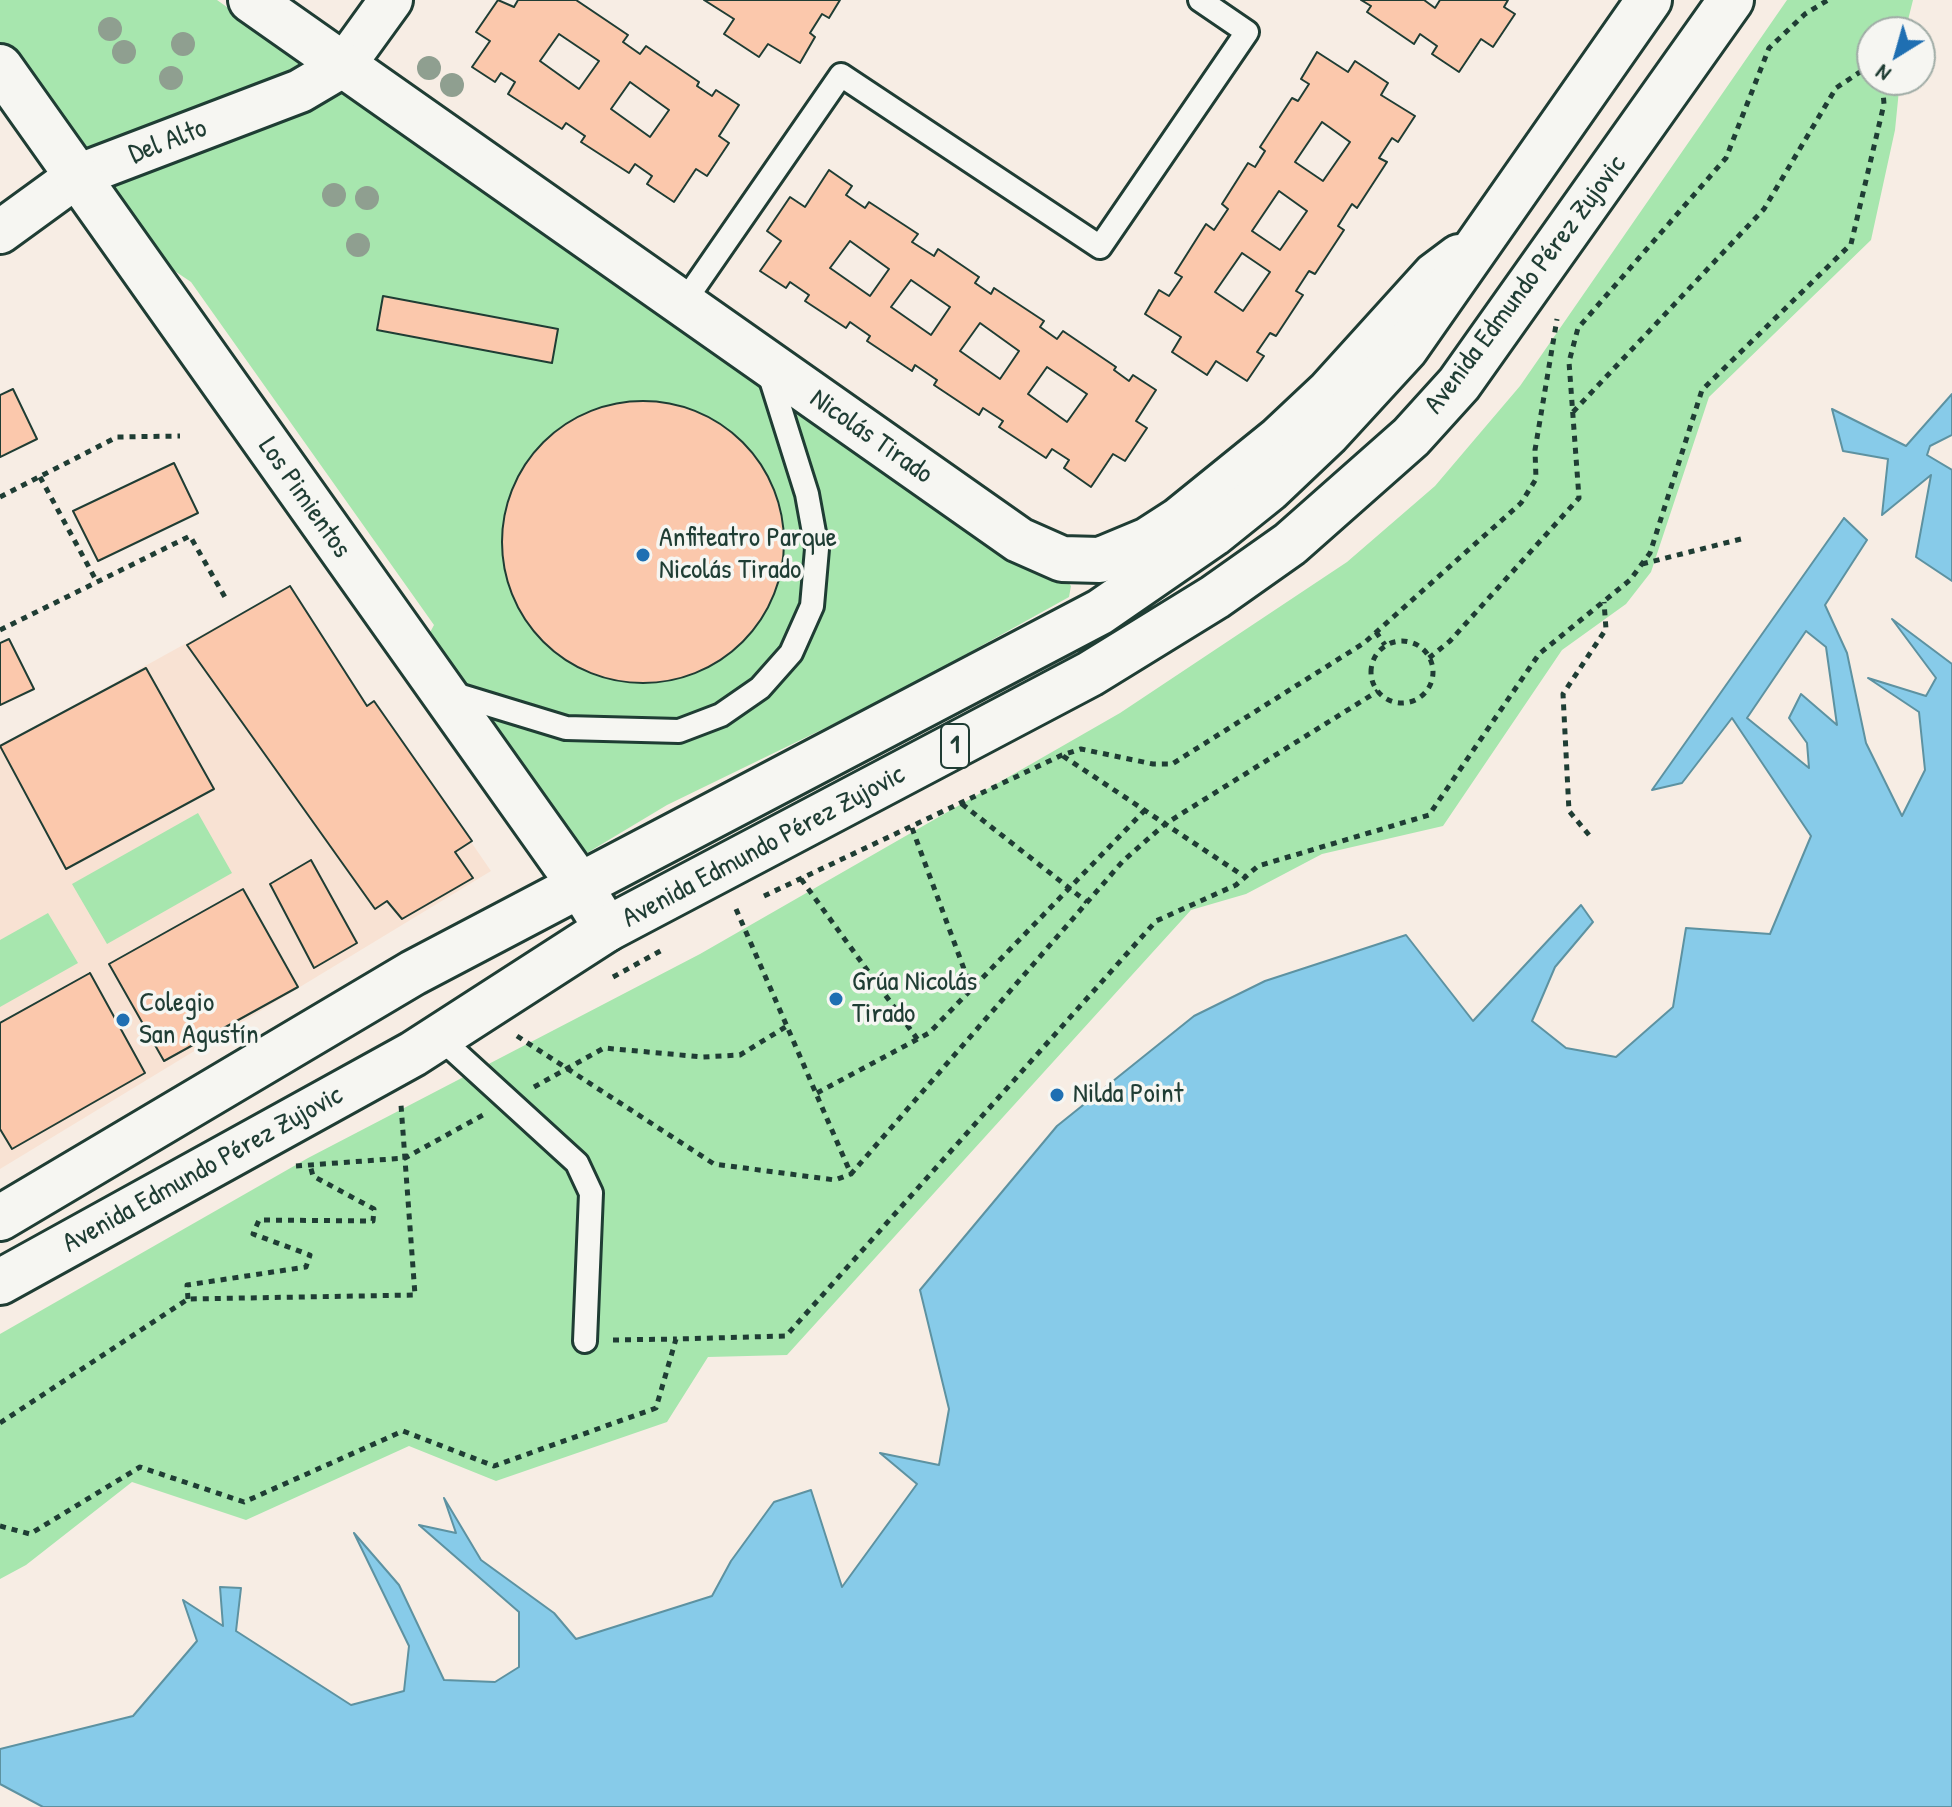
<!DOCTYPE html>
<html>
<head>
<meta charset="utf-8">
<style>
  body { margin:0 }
  #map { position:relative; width:1952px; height:1807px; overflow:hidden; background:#f7ede4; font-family:"Patrick Hand",sans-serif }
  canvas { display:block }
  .north { position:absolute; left:1856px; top:16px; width:80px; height:80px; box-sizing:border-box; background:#f6f6f2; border:2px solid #a0aca6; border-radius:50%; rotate:217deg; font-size:22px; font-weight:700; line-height:32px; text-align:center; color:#1f3d34 }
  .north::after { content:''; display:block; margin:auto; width:28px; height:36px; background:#1f6fb2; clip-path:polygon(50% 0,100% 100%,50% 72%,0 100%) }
</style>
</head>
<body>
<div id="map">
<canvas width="1952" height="1807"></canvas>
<div class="north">N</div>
</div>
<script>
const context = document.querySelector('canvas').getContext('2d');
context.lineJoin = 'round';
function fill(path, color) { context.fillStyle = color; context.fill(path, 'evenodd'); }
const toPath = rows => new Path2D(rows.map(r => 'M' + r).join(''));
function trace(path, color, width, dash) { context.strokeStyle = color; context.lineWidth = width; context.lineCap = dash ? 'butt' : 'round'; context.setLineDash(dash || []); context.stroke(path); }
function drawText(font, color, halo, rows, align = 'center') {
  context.font = font + ' "Patrick Hand",sans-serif'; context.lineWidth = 7; context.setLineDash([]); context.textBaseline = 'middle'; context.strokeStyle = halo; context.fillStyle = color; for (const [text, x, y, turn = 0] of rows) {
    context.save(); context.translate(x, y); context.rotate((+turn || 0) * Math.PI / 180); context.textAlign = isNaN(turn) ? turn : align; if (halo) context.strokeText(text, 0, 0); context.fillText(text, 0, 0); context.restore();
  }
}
const built = toPath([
  [290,586,367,705,374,701,491,871,0,1169,0,746]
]);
const green = toPath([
  [0,0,217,0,951,520,994,530,1067,581,1071,586,1069,597,893,695,667,805,587,853,579,849,426,640,434,625,191,282,160,261,39,89,0,44],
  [1787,0,1913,0,1905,32,1872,32,1872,80,1900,80,1895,130,1871,240,1709,397,1651,572,1626,604,1562,650,1443,826,1322,854,1246,894,1191,910,787,1355,708,1357,667,1422,496,1481,409,1446,246,1520,132,1482,26,1565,0,1579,0,1334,308,1158,700,954,1120,713,1347,562,1435,486,1520,386],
  [198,813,232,873,107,944,72,884],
  [48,913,78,963,0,1007,0,940]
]);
const water = toPath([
  [1952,394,1952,435,1930,446,1927,455,1952,470,1952,581,1916,557,1931,475,1882,515,1888,459,1843,451,1832,409,1906,446,1952,394],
  [1844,518,1867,540,1825,605,1847,653,1866,743,1902,816,1925,770,1919,712,1868,678,1926,696,1936,678,1892,619,1952,664,1952,1807,43,1807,0,1784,0,1749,133,1716,197,1641,183,1600,223,1626,220,1587,241,1588,236,1631,351,1705,404,1691,409,1646,354,1533,399,1585,444,1680,495,1682,519,1667,519,1612,419,1525,456,1533,444,1498,481,1560,554,1613,576,1639,712,1596,731,1561,774,1502,811,1490,842,1587,917,1484,880,1453,939,1465,949,1409,920,1290,1057,1126,1194,1016,1265,981,1406,935,1473,1021,1581,905,1593,922,1555,967,1532,1021,1566,1048,1616,1057,1673,1007,1686,928,1770,934,1811,836,1732,718,1682,783,1652,790,1844,518],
  [1806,631,1826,647,1837,725,1801,694,1789,718,1807,743,1809,768,1747,718,1806,631]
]);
const building = toPath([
  [498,0,514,7,518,0,576,0,628,35,623,42,640,54,646,46,699,82,697,86,712,96,716,90,739,105,719,136,729,143,707,176,696,169,674,202,647,184,652,176,635,164,629,173,581,142,585,136,566,123,562,129,508,94,515,82,501,73,495,82,472,67,490,41,476,32,498,0],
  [559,34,599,61,579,89,540,61,559,34],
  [630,82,669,110,650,137,611,109,630,82],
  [704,0,840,0,829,18,822,14,810,33,815,37,800,63,768,44,759,57,724,34,734,19,704,0],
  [1361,0,1424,0,1435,8,1440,0,1508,0,1504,7,1515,14,1493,47,1481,39,1459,72,1432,54,1437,46,1420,34,1414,44,1367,12,1371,6,1361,0],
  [1317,52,1348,72,1355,61,1388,83,1381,95,1415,116,1398,142,1392,138,1379,158,1387,162,1357,208,1352,204,1338,226,1344,230,1315,274,1309,271,1296,291,1303,295,1276,336,1270,333,1257,352,1264,356,1247,381,1216,361,1207,375,1172,352,1181,337,1145,314,1159,290,1169,296,1182,277,1175,273,1206,224,1214,230,1228,209,1222,204,1248,163,1255,167,1265,151,1260,147,1292,98,1298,101,1309,84,1301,79,1317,52],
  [1322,122,1350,142,1323,181,1295,162,1322,122],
  [1279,191,1307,211,1280,250,1252,231,1279,191],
  [1242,253,1270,272,1243,311,1215,292,1242,253],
  [829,170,852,186,846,195,865,208,869,202,918,234,912,242,934,256,938,249,979,277,975,283,991,294,994,288,1044,321,1040,327,1057,339,1063,331,1116,367,1114,370,1129,381,1133,375,1156,390,1136,421,1147,428,1125,461,1113,454,1091,487,1064,468,1069,460,1052,449,1046,458,999,427,1003,421,983,408,979,415,934,385,937,380,915,365,912,371,867,341,870,336,850,322,846,328,805,301,809,295,790,282,786,288,760,271,781,241,767,231,790,197,805,207,829,170],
  [850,241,889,269,870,296,830,268,850,241],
  [911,280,950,307,931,335,891,307,911,280],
  [980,323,1019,351,1000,379,960,351,980,323],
  [1047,367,1087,394,1067,422,1028,394,1047,367],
  [383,296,558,329,552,363,377,330,383,296],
  [13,389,37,439,0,457,0,395,13,389],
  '502 542a141 141 0 1 1 282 0a141 141 0 1 1-282 0Z',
  [174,463,198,513,98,561,73,511,174,463],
  [290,586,367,706,374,701,472,841,455,852,473,878,402,919,387,901,375,909,187,645,290,586],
  [9,639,34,689,0,705,0,643,9,639],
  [146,668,214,789,66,869,0,746,146,668],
  [311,860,357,943,314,968,270,884,311,860],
  [243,889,298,987,164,1061,109,964,243,889],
  [90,973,145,1073,12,1149,0,1129,0,1023,90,973]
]);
const path = toPath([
  [1573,412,1764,209,1836,88,1872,64],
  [40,477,97,582],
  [0,497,117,437,180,436],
  [1642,564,1741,539],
  [0,630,190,536,226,599],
  [1376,632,1385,645],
  '1371 672a31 31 0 1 1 62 0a31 31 0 1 1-62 0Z',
  [1429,658,1450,641,1579,498,1569,362,1578,328,1726,158,1769,48,1805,14,1828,0],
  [1063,756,1245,877],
  [962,804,1087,902],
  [912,828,971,988],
  [1589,835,1569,811,1563,694,1606,629,1604,602],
  [801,879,918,1040],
  [764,896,1062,755,1081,749,1153,764,1172,764,1364,643,1521,503,1536,479,1535,450,1557,319],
  [736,909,851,1174,1123,861,1165,824,1378,691],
  [613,977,664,949],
  [517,1036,714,1164,835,1180,851,1174],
  [534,1087,604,1048,703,1057,740,1055,787,1026],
  [817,1093,929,1033,1145,810],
  [296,1166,405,1158,483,1115],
  [188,1299,187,1285,306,1267,310,1255,253,1234,259,1220,373,1221,374,1209,313,1176,310,1165],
  [613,1340,676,1339],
  [0,1423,188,1299,415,1295,401,1105],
  [0,1526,30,1534,140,1467,244,1502,403,1431,494,1466,656,1408,676,1339,786,1336,1156,921,1236,885,1258,866,1429,815,1539,654,1630,580,1650,553,1702,390,1851,244,1884,104,1882,80]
]);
const service = toPath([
  [682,305,841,75,1100,247,1247,32,1200,0],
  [448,692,566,728,679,731,721,715,760,688,791,653,812,606,817,549,807,494,768,370],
  [439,1037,577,1163,591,1193,585,1341]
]);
const minor = toPath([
  [0,232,77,176,300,91,344,65,391,0]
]);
const secondary = toPath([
  [251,0,1019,540,1062,559,1100,560,1148,540,1179,520,1279,439,1329,392,1435,275,1459,257],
  [0,67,579,884,607,929]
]);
const trunk = toPath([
  [0,1218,413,973,1100,612,1213,534,1269,489,1327,434,1406,348,1649,0],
  [0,1282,413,1054,607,929,1090,674,1215,597,1290,544,1411,437,1459,384,1731,0]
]);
const trees = [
  [110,29],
  [183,44],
  [124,52],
  [429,68],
  [171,78],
  [452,85],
  [334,195],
  [367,198],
  [358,245]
];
const markers = [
  [643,555,8,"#1f6fb2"],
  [836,999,8,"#1f6fb2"],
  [123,1020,8,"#1f6fb2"],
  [1057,1095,8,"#1f6fb2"]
];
const shields = [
  [955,746,28]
];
const shieldNames = [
  ["1",955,746]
];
const streetNames = [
  ["Del Alto",168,142,-21],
  ["Avenida Edmundo Pérez Zujovic",1526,285,-53],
  ["Nicolás Tirado",871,437,35],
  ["Los Pimientos",304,498,55],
  ["Avenida Edmundo Pérez Zujovic",764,847,-28],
  ["Avenida Edmundo Pérez Zujovic",203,1170,-29]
];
const poiNames = [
  ["Anfiteatro Parque",659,539],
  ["Nicolás Tirado",659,571],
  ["Grúa Nicolás",852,983],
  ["Tirado",852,1015],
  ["Colegio",139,1004],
  ["San Agustín",139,1036],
  ["Nilda Point",1073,1095]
];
fill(built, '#f8e2d3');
fill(green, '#a7e6ae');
fill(water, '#87cbe9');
trace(water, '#5d92a1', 2);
fill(building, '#fbc8ac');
trace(building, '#1f3d34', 2);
trace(service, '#1f3d34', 28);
trace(minor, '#1f3d34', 48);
trace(secondary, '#1f3d34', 50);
trace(trunk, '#1f3d34', 50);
trace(path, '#1f3d34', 5, [6, 6]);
trace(service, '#f6f6f2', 22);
trace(minor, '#f6f6f2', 42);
trace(secondary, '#f6f6f2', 44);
trace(trunk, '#f6f6f2', 44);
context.fillStyle = '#8f9f90';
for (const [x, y] of trees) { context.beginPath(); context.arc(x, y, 12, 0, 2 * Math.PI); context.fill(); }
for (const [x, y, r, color] of markers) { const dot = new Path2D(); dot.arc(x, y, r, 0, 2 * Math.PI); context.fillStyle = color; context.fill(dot); trace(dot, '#f6f6f2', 3); }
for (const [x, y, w] of shields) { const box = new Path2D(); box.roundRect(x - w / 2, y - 22, w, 44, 6); context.fillStyle = '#f6f6f2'; context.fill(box); trace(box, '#1f3d34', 2); }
drawText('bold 26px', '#1f3d34', null, shieldNames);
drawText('28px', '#1f3d34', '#f6f6f2', streetNames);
drawText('28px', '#1f3d34', '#f6f6f2', poiNames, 'left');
</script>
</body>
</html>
